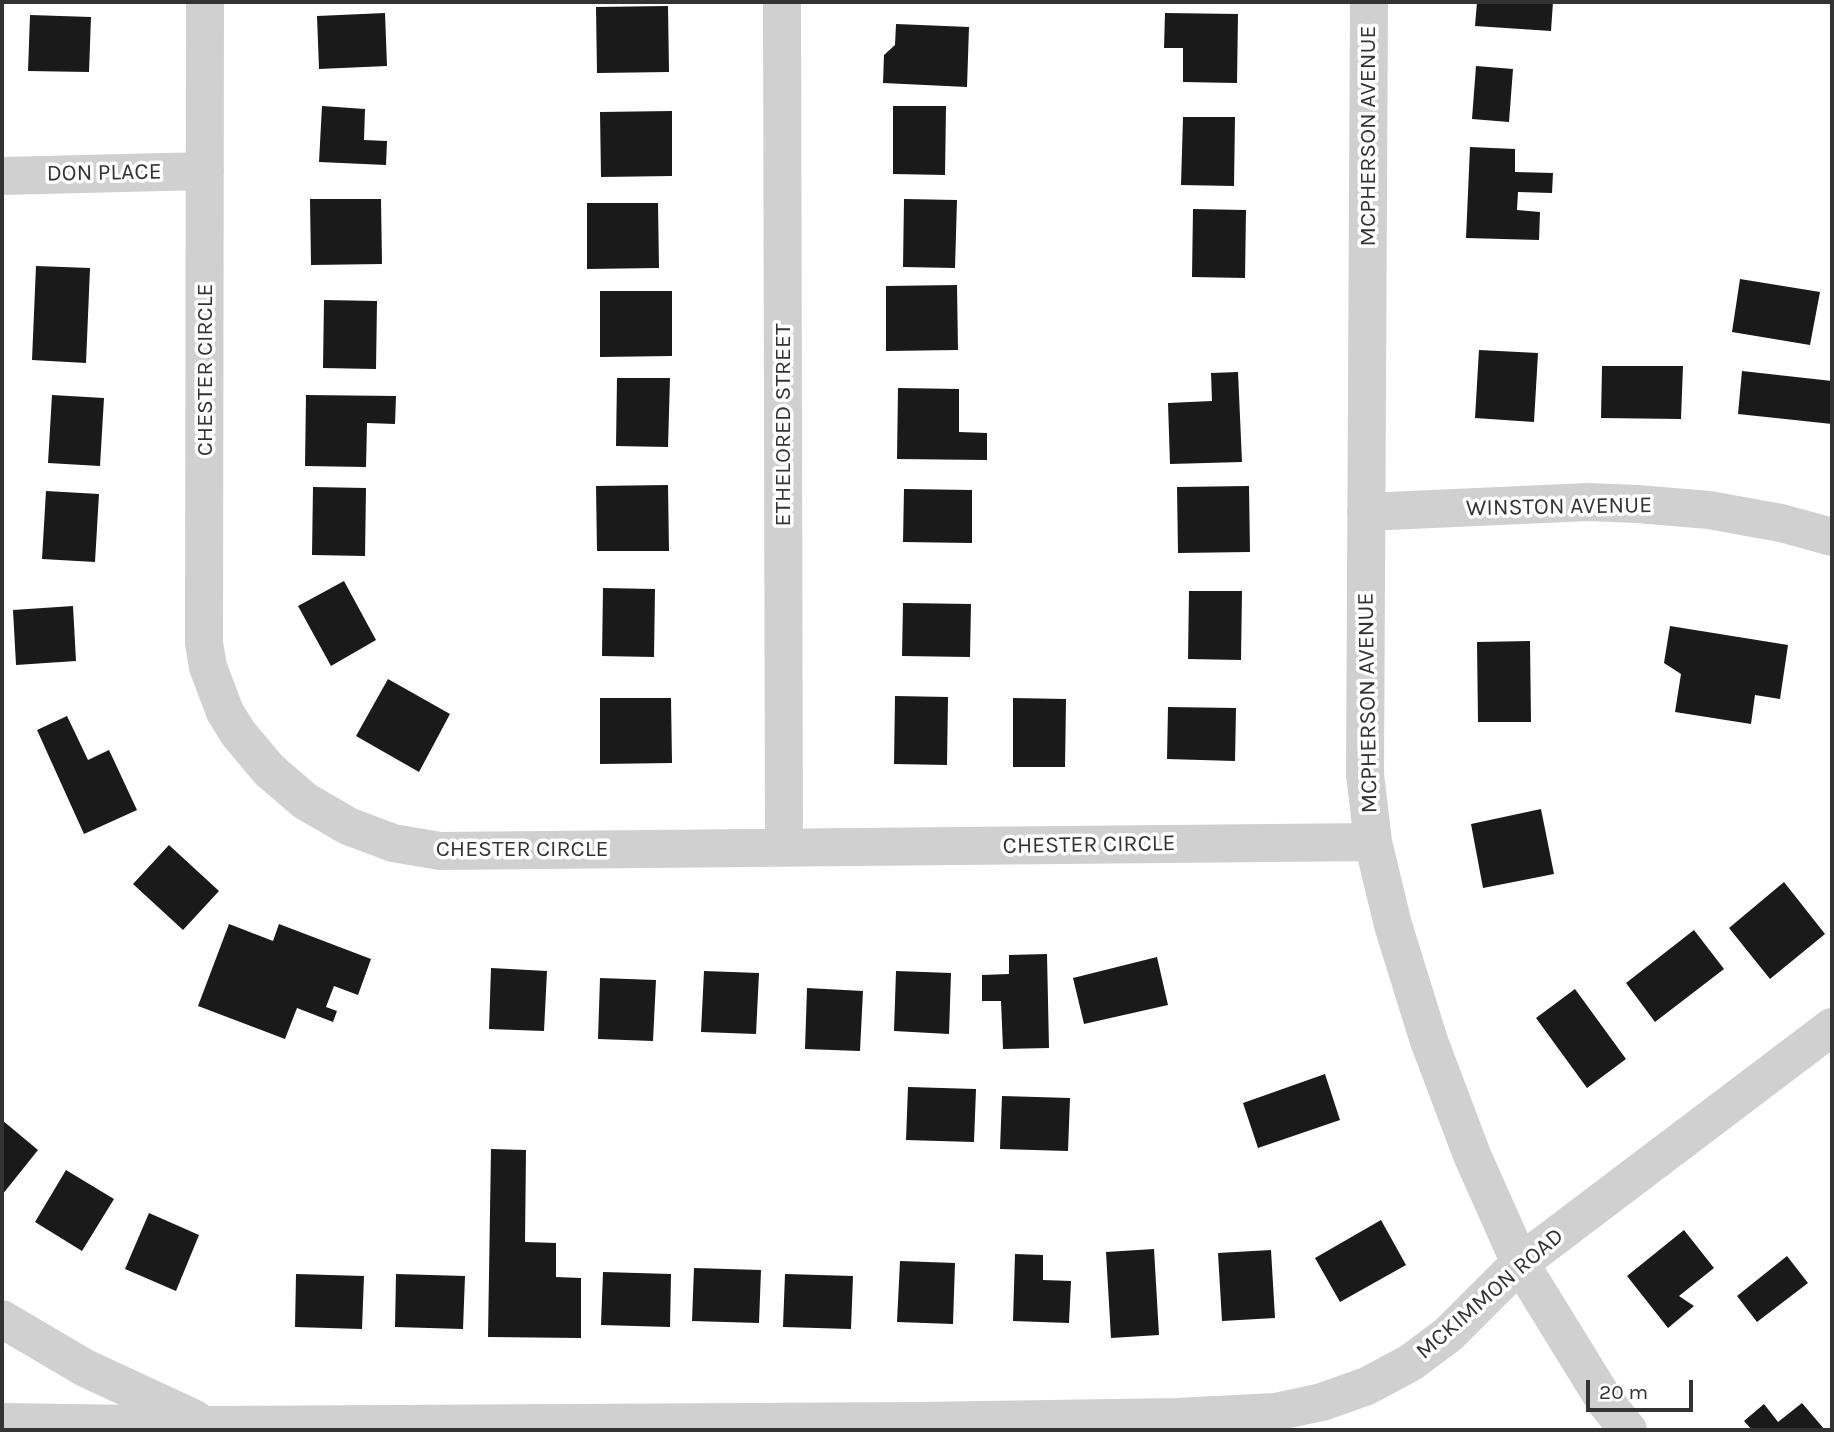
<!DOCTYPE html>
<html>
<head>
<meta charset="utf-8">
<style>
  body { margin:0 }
  #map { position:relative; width:1834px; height:1432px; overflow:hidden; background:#fff; font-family:Karla,sans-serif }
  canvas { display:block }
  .frame { position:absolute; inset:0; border:4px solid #333; pointer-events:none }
  .scale { position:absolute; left:1586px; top:1380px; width:107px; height:32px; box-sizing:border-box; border:4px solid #333; border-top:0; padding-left:9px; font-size:21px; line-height:24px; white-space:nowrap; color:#333; -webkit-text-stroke:5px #fff; paint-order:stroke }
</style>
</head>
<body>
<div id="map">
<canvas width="1834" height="1432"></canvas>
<div class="frame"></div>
<div class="scale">20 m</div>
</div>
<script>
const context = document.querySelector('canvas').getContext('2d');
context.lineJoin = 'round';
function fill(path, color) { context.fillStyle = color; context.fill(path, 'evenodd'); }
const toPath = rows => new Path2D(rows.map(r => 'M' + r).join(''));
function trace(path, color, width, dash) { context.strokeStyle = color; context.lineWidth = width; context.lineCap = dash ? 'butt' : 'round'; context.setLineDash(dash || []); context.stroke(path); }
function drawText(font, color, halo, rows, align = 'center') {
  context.font = font + ' Karla,sans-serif'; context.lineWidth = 7; context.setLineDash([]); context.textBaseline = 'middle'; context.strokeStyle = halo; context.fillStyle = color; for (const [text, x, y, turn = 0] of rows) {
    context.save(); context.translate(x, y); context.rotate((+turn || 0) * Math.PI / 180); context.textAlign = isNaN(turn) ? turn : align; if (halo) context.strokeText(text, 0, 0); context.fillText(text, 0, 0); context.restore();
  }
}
const building = toPath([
  [1477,2,1553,2,1551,31,1475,26],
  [668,6,669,72,597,73,596,7],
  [385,13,387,66,319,69,317,16],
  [1165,13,1238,14,1237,83,1183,82,1183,48,1164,48],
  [30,15,91,17,89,72,28,71],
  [896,24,969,27,967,87,883,83,884,55,895,45],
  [1476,66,1513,69,1509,122,1472,119],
  [322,106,365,109,364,140,387,141,386,165,319,162],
  [893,106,946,106,945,175,893,174],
  [672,111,672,176,601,177,600,112],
  [1183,117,1235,117,1234,186,1181,185],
  [1470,147,1515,149,1515,172,1553,173,1552,193,1518,192,1517,210,1540,212,1539,240,1466,238],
  [310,199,381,199,382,264,311,265],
  [904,199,957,200,955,268,903,267],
  [587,203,658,203,659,268,587,269],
  [1193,209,1246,210,1245,278,1192,277],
  [36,266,90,268,86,363,32,360],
  [1740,279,1820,292,1810,345,1732,332],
  [957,285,958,350,886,351,886,286],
  [600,291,672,291,672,356,600,357],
  [324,300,377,301,376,369,323,368],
  [1479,350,1538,353,1534,422,1475,418],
  [1602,366,1683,366,1681,419,1601,418],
  [1742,371,1832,381,1832,424,1738,414],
  [1238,372,1242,462,1170,464,1168,403,1212,401,1211,373],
  [617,378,670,378,668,447,616,446],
  [898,388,959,389,959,432,987,433,987,460,897,459],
  [52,395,104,398,100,466,48,463],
  [306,395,396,396,395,424,367,423,366,467,305,466],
  [668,485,669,551,597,551,596,486],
  [1249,486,1250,552,1178,553,1177,487],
  [313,487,366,488,365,556,312,555],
  [904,489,972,490,972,543,903,542],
  [46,491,99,494,95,562,42,559],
  [344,581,376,640,331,666,298,606],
  [603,588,655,589,654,657,602,656],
  [1189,591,1242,591,1241,660,1188,659],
  [903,603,971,604,970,657,902,656],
  [73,606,76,661,16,665,13,610],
  [1670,626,1788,645,1780,699,1755,695,1751,724,1675,712,1681,674,1664,663],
  [1530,641,1531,722,1478,722,1477,642],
  [388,679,450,714,419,772,356,736],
  [895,696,948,697,947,765,894,764],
  [600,698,671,698,672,763,600,764],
  [1013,698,1066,699,1065,767,1013,767],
  [1168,707,1236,708,1235,761,1167,759],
  [67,716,88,760,109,750,137,810,84,834,37,730],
  [1541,809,1554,874,1483,888,1471,824],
  [169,845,219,891,183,930,133,884],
  [1784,882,1825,934,1770,979,1729,928],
  [229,924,273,941,279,924,371,959,358,995,334,986,326,1007,337,1011,333,1022,297,1008,285,1039,198,1006],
  [1694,930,1724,969,1655,1022,1626,983],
  [1047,954,1049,1048,1003,1049,1001,1001,982,1001,982,975,1009,974,1009,955],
  [1157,957,1168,1005,1084,1024,1073,978],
  [491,968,547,971,544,1031,489,1029],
  [704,971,759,973,756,1034,701,1032],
  [896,971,951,973,949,1034,894,1031],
  [600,978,656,980,653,1041,598,1039],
  [807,988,863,991,860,1051,805,1049],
  [1575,989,1626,1059,1587,1088,1536,1018],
  [1325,1074,1340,1120,1258,1148,1243,1103],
  [908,1087,976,1089,974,1142,906,1140],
  [1002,1096,1070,1098,1068,1151,1000,1149],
  [2,1120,38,1150,2,1195],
  [491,1149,526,1150,525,1242,556,1243,556,1277,581,1278,581,1338,488,1337],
  [66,1170,114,1199,82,1251,35,1222],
  [149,1213,199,1235,176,1291,125,1269],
  [1381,1220,1406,1265,1340,1302,1315,1258],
  [1684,1230,1714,1268,1679,1296,1694,1306,1668,1328,1627,1276],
  [1154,1249,1159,1335,1111,1338,1106,1252],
  [1271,1250,1275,1318,1222,1321,1218,1253],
  [1015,1254,1043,1255,1043,1280,1071,1281,1069,1323,1013,1321],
  [1787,1256,1808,1283,1757,1322,1737,1296],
  [900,1261,955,1263,953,1324,897,1322],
  [694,1268,761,1270,759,1323,692,1321],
  [603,1272,671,1274,670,1327,601,1325],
  [296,1274,364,1276,362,1329,295,1327],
  [396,1274,465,1276,463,1329,395,1327],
  [785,1274,853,1276,851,1329,783,1327],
  [1802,1403,1825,1430,1752,1430,1744,1421,1764,1404,1778,1422]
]);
const street = toPath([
  [205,2,204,643,208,667,225,712,238,733,269,770,305,801,348,826,393,843,440,851,1373,842],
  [782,2,784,848],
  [1369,2,1365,774,1373,842,1393,925,1429,1041,1472,1155,1520,1263,1605,1401,1628,1430],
  [2,176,205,171],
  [1366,512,1588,502,1637,504,1709,510,1781,523,1832,537],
  [2,1319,85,1368,195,1419],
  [2,1422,208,1425,920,1421,1177,1417,1275,1412,1322,1402,1367,1386,1410,1363,1449,1334,1520,1263,1832,1027]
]);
const streetNames = [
  ["MCPHERSON AVENUE",1368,136,-90],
  ["DON PLACE",104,173,-1],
  ["CHESTER CIRCLE",205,370,-90],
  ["ETHELORED STREET",783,425,-90],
  ["WINSTON AVENUE",1559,507,-1],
  ["MCPHERSON AVENUE",1368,703,-91],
  ["CHESTER CIRCLE",1089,845,-1],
  ["CHESTER CIRCLE",522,849],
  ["MCKIMMON ROAD",1490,1294,-41]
];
fill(building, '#1a1a1a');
trace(street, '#d0d0d0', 38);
drawText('23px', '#333', '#fff', streetNames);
</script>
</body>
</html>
